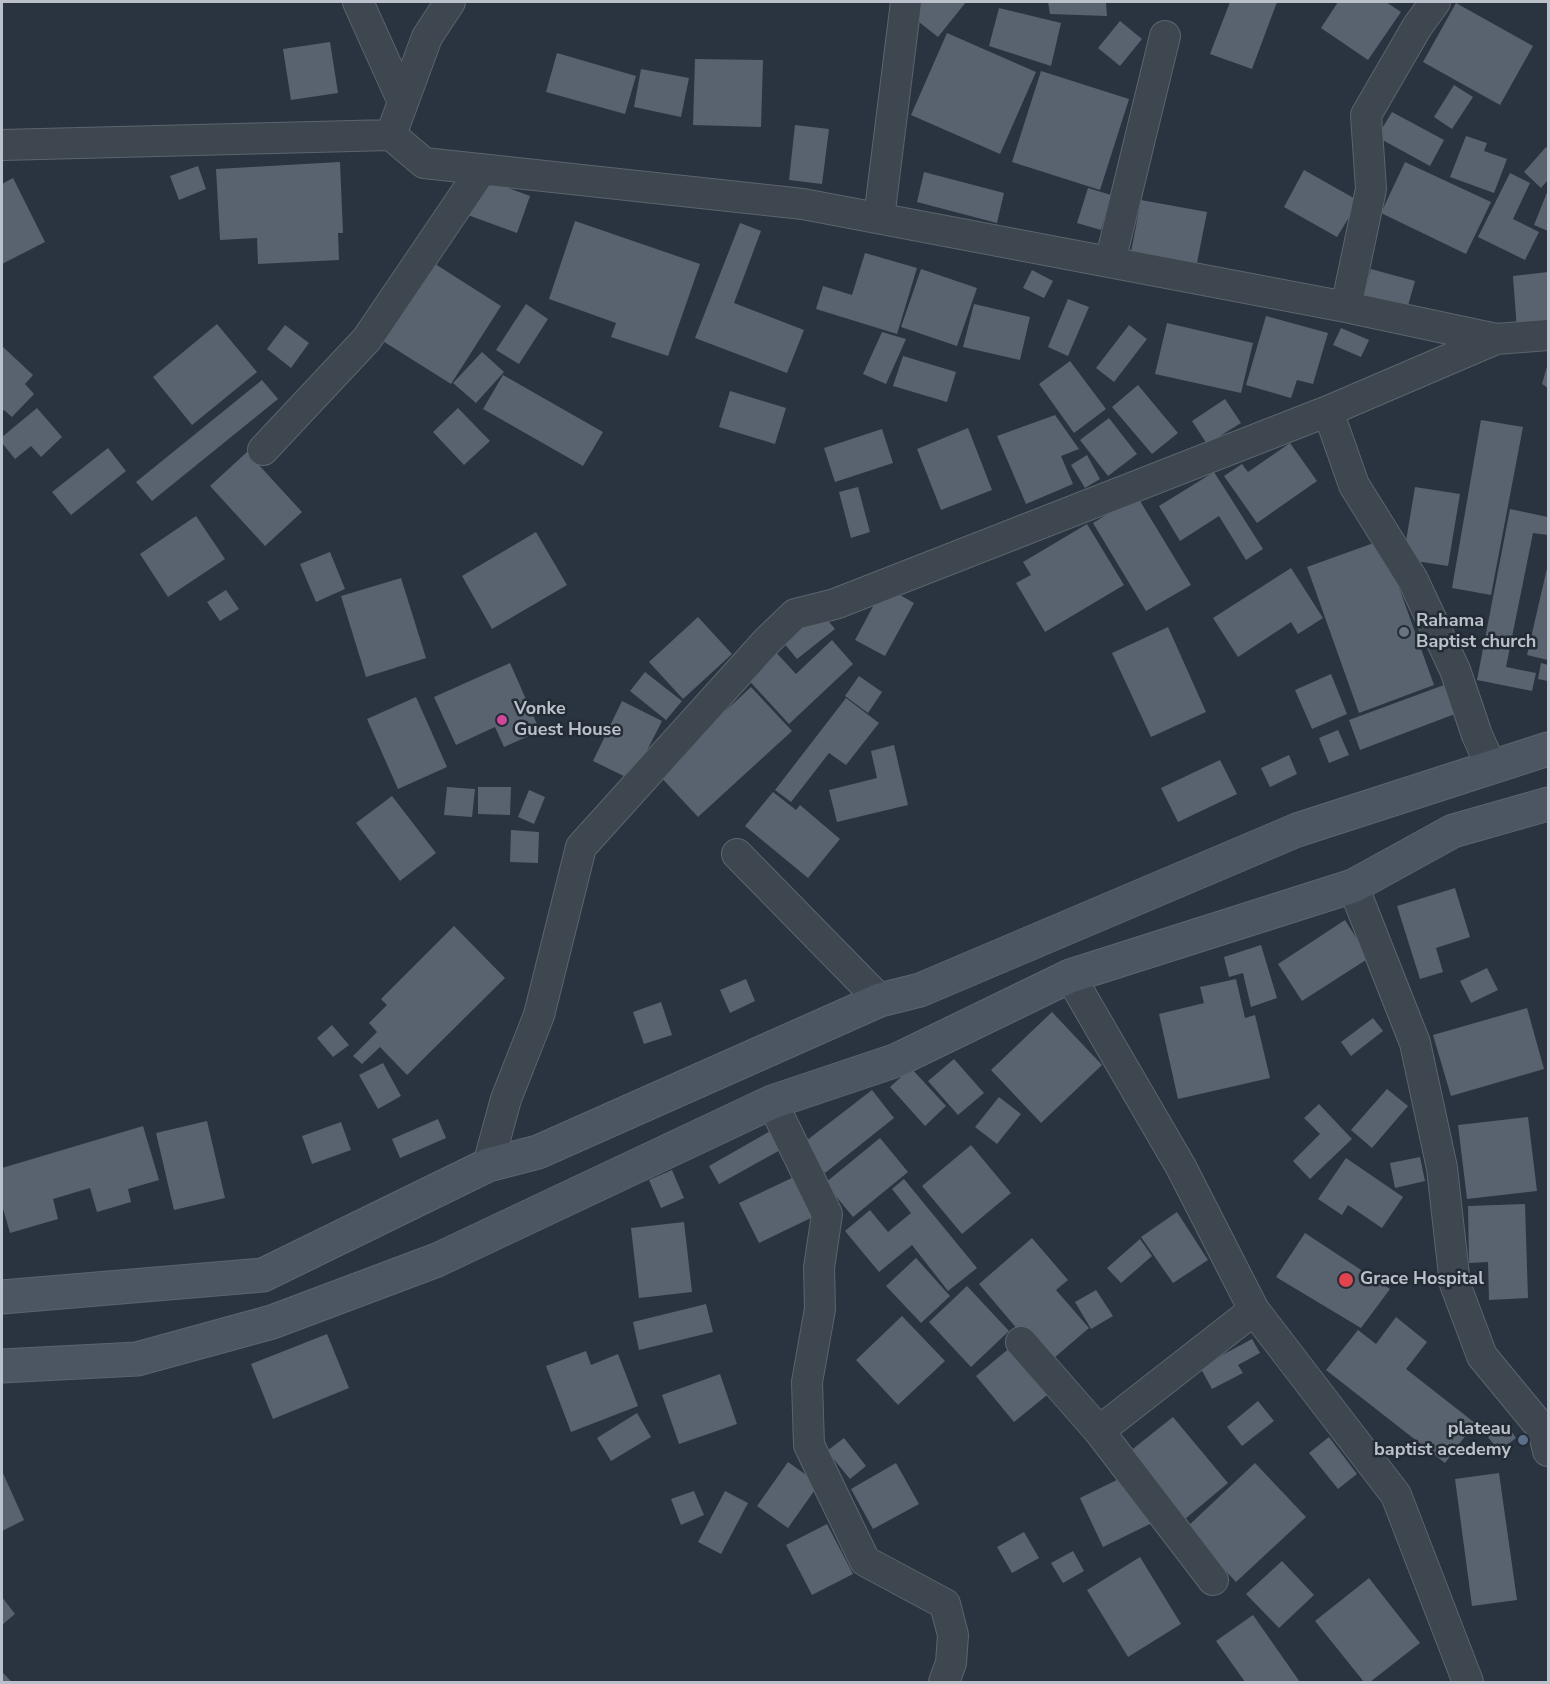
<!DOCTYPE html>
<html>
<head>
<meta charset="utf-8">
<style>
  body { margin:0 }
  #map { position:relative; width:1550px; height:1684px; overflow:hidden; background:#2a3440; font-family:"Nunito Sans",sans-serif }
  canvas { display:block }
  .frame { position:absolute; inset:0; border:3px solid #bbc1ca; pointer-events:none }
</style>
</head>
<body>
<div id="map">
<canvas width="1550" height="1684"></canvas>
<div class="frame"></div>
</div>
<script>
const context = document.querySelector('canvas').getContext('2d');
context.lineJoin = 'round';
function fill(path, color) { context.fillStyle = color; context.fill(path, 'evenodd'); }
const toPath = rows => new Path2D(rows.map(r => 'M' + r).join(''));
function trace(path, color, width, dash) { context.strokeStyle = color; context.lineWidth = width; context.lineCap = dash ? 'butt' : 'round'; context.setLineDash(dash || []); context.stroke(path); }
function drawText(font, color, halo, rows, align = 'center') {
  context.font = font + ' "Nunito Sans",sans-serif'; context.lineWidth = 5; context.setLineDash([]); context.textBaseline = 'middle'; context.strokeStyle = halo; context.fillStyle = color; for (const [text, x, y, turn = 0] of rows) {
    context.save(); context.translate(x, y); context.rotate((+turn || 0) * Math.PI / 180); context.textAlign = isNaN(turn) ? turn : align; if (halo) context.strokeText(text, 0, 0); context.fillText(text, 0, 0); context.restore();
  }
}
const building = toPath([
  [921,2,966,2,938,37,910,15],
  [1048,2,1106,2,1107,16,1050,14],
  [1230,2,1277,2,1252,69,1210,54],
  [1338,2,1386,2,1401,12,1368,60,1321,28],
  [1456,3,1533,46,1500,105,1423,62],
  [999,8,1061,23,1051,66,989,46],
  [1120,21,1142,39,1120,66,1098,48],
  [947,33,1036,72,1000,154,911,115],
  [330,42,338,93,291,100,283,49],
  [557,53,636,76,625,114,546,92],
  [695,59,763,60,761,127,693,125],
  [641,69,689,78,681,117,634,107],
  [1041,71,1129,99,1100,190,1012,162],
  [1454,85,1473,97,1452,129,1434,117],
  [1392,112,1444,140,1430,166,1377,137],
  [795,125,829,129,822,184,789,180],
  [1466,136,1487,143,1484,151,1507,159,1494,193,1450,177],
  [1546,147,1548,150,1548,180,1541,188,1524,172],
  [340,162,343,233,338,233,339,260,258,264,257,238,220,240,216,169],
  [1405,162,1491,202,1466,254,1381,213],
  [198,166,206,189,179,200,170,176],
  [1304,170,1359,201,1337,237,1284,207],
  [924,172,1004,193,997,223,917,202],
  [1510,173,1530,183,1513,219,1539,232,1525,260,1478,237],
  [478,177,530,196,517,233,465,214],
  [13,178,45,242,2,264,2,184],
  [1088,188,1111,195,1101,230,1077,223],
  [1548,190,1548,231,1534,225],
  [1141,200,1207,212,1197,263,1131,252],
  [575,221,700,264,668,356,611,337,616,323,549,299],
  [740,223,761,231,734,303,804,330,787,373,695,338],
  [865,253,917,268,897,334,816,309,823,286,852,295],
  [429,260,501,306,451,384,378,338],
  [921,269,977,288,957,346,901,327],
  [1371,269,1415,281,1407,309,1363,297],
  [1032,270,1053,281,1044,298,1023,288],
  [1548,272,1548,327,1517,330,1513,276],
  [1068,299,1089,307,1068,356,1048,347],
  [526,304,548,319,519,364,496,350],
  [974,304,1030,317,1020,360,963,347],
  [1266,316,1328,333,1313,384,1297,380,1291,398,1246,385],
  [1167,323,1253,343,1241,393,1155,374],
  [217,324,257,372,192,425,153,377],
  [285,325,309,343,291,368,267,349],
  [1129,325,1147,339,1114,382,1096,368],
  [1341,328,1369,340,1361,357,1333,345],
  [882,332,906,339,886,384,863,374],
  [2,346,33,375,25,384,34,394,12,417,4,410,2,412],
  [482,352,504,372,476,403,453,383],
  [903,356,956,372,947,402,893,386],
  [1070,361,1106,409,1074,433,1039,384],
  [1548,363,1548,388,1542,384],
  [503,375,603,432,583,466,483,409],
  [262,380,278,399,152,501,136,482],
  [1138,385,1178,433,1152,454,1112,407],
  [730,391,786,408,775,444,719,427],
  [1225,399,1241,423,1207,444,1192,421],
  [37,408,62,437,41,457,31,446,15,459,2,443,2,437],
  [458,408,490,441,464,465,433,432],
  [1055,415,1079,449,1061,456,1073,484,1026,504,997,436],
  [1109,418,1137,454,1108,476,1080,440],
  [1481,420,1523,427,1491,595,1452,588],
  [968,428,992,490,941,510,917,449],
  [882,429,893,463,835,482,824,448],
  [1290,443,1317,481,1257,523,1224,476,1242,464,1248,472],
  [108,448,126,471,71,515,52,492],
  [247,452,302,512,265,546,210,486],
  [1087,455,1100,479,1085,488,1071,465],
  [1214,472,1263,549,1246,560,1219,516,1180,541,1159,506],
  [858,487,870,532,851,538,839,492],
  [1415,487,1460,494,1448,566,1403,559],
  [1137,496,1191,585,1146,611,1093,523],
  [1510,509,1548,517,1548,535,1533,533,1506,667,1536,673,1532,691,1477,680],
  [196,516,225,559,168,597,140,554],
  [1087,524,1124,585,1045,632,1016,583,1031,575,1023,562],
  [536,532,567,585,492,629,462,576],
  [1382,540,1434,685,1359,713,1307,567],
  [330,552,345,589,316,602,300,564],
  [1548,564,1548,660,1527,655],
  [1291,568,1323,618,1298,634,1291,622,1238,657,1213,618],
  [401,578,426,658,366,677,341,596],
  [884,586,914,603,885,656,855,640],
  [226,590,239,609,220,621,207,602],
  [821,612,835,629,797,659,783,642],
  [698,617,732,654,683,699,649,662],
  [1168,627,1206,712,1151,737,1112,653],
  [832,640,853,664,789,724,744,675,772,648,796,674],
  [510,663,540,731,504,747,495,727,456,745,434,697],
  [1541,663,1548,665,1548,681,1538,679],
  [645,672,682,701,666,720,630,691],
  [1331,674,1347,714,1312,729,1295,690],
  [859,676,882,692,868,713,845,696],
  [1444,685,1455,714,1360,750,1349,720],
  [751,687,792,731,698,817,658,774],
  [416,697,447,767,398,789,367,719],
  [846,698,879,723,846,765,829,753,791,802,775,790],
  [622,701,662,721,632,780,593,761],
  [1338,730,1349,755,1329,763,1319,738],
  [894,745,908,805,837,822,829,790,877,778,871,751],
  [1289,755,1297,774,1270,787,1261,768],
  [1220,760,1237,794,1178,822,1161,788],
  [447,787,475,789,472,817,444,815],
  [478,787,511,787,510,815,478,814],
  [529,790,545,797,534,824,518,817],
  [773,792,796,810,800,805,840,839,808,878,745,826],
  [392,796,436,853,400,881,356,823],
  [511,830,539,832,538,863,510,862],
  [1455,888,1470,937,1436,948,1443,972,1420,979,1397,906],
  [1345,920,1369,958,1302,1001,1278,964],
  [454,926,505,978,407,1075,380,1047,362,1064,353,1056,377,1032,369,1023,387,1005,381,999],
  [1261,945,1277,998,1251,1007,1243,973,1229,977,1224,957],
  [1487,968,1498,990,1471,1003,1460,981],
  [746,979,755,1001,730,1013,720,990],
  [1236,979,1245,1018,1255,1015,1270,1078,1178,1099,1159,1014,1204,1003,1200,987],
  [661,1002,672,1035,644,1044,633,1012],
  [1527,1008,1544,1069,1451,1096,1433,1035],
  [1052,1012,1102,1065,1041,1123,991,1070],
  [1373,1018,1383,1031,1351,1056,1341,1042],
  [332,1025,349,1045,333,1057,317,1038],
  [954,1059,984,1093,958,1115,928,1081],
  [383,1063,401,1096,378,1109,359,1075],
  [911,1068,946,1106,925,1126,890,1087],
  [1387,1089,1408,1106,1372,1148,1351,1130],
  [872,1090,894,1118,825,1173,802,1144],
  [999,1097,1021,1114,997,1144,975,1127],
  [1319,1104,1352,1139,1310,1179,1293,1161,1320,1134,1304,1118],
  [1528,1117,1537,1191,1467,1199,1458,1125],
  [438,1119,446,1138,400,1158,392,1139],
  [207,1121,225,1198,174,1210,156,1133],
  [341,1122,351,1150,312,1164,302,1136],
  [143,1126,159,1180,128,1189,131,1202,97,1212,90,1188,53,1199,58,1219,10,1233,2,1205,2,1168],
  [772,1130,782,1149,719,1184,709,1166],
  [880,1138,908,1172,853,1217,825,1183],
  [971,1145,1011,1193,962,1234,922,1186],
  [1420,1157,1425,1181,1395,1188,1390,1163],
  [1346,1158,1403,1197,1382,1228,1348,1205,1342,1215,1318,1199],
  [672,1170,684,1198,661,1208,649,1180],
  [796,1176,815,1216,759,1243,739,1203],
  [904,1179,977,1268,948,1291,912,1245,879,1272,845,1231,870,1210,888,1232,911,1213,892,1189],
  [1525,1204,1528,1298,1489,1300,1488,1262,1469,1263,1468,1206],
  [1177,1212,1208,1260,1173,1283,1141,1237],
  [684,1222,692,1292,639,1298,631,1228],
  [1305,1233,1390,1289,1361,1328,1276,1277],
  [1032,1238,1068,1280,1056,1290,1089,1328,1047,1364,979,1284],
  [1140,1239,1152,1256,1121,1283,1107,1268],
  [916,1258,950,1296,921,1323,886,1286],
  [967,1286,1009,1331,971,1367,929,1322],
  [1096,1290,1113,1316,1091,1329,1075,1302],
  [706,1304,713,1332,639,1350,633,1322],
  [902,1316,945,1361,898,1405,856,1360],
  [1396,1317,1427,1342,1406,1369,1475,1423,1445,1463,1326,1370,1358,1330,1376,1344],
  [327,1334,349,1388,273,1419,251,1364],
  [1252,1339,1260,1353,1238,1365,1243,1373,1212,1389,1200,1367],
  [1018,1341,1057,1387,1014,1422,976,1376],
  [586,1351,591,1365,618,1354,638,1406,571,1432,546,1366],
  [720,1374,737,1424,679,1444,662,1395],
  [1258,1401,1274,1421,1242,1446,1227,1427],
  [637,1413,651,1437,611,1461,597,1438],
  [1173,1417,1228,1483,1185,1519,1129,1452],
  [1506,1423,1516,1438,1499,1451,1488,1437],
  [1329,1437,1357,1474,1338,1489,1309,1453],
  [844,1438,866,1466,850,1479,827,1451],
  [788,1462,819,1484,788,1528,757,1506],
  [896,1463,919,1504,873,1529,851,1489],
  [1255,1463,1306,1517,1236,1582,1186,1528],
  [2,1471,24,1520,2,1531],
  [1131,1473,1154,1522,1103,1547,1080,1498],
  [1499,1473,1517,1600,1472,1606,1455,1479],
  [694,1491,704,1515,681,1525,671,1499],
  [725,1491,748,1503,721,1554,698,1542],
  [827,1524,853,1574,812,1595,786,1545],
  [1024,1532,1039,1558,1012,1573,997,1547],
  [1073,1551,1084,1571,1063,1583,1051,1563],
  [1140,1557,1181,1624,1128,1657,1087,1590],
  [1282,1561,1314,1595,1279,1628,1246,1594],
  [1369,1578,1420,1643,1370,1682,1364,1682,1315,1621],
  [2,1597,15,1614,2,1625],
  [1253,1615,1300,1682,1245,1682,1216,1641],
  [2,1672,12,1682,2,1682]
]);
const minor = toPath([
  [358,2,403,102],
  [391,135,427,37,450,2],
  [2,145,391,135,424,163,803,204,1346,307,1496,339,1548,335],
  [879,218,906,2],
  [1110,262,1165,36],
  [1346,307,1371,189,1366,115,1417,27,1435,2],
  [1328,411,1354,485,1413,580,1455,670,1477,735,1491,766],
  [263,450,367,339,482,169],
  [737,854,880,1000],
  [1353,886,1415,1043,1442,1168,1455,1284,1482,1356,1543,1430,1548,1451],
  [1070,976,1181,1167,1254,1310,1396,1495,1468,1682],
  [772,1102,827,1214,819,1268,820,1309,807,1382,809,1445,865,1561,945,1604,953,1635,951,1663,944,1682],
  [488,1165,506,1099,539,1015,581,847,767,641,795,614,835,604,1328,411,1496,339],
  [1021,1342,1099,1431,1213,1580],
  [1099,1431,1254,1310]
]);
const secondary = toPath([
  [2,1297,263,1275,488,1165,538,1152,880,1000,920,990,1297,830,1548,749],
  [2,1366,137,1359,272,1322,437,1260,772,1102,897,1060,1070,976,1353,886,1453,831,1548,804]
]);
const markers = [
  [1404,632,6,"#6b7280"],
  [502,720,6,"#d1479c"],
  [1346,1280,8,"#e0444e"],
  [1523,1440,6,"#5c6f8a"]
];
const poiNames = [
  ["Rahama",1416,622],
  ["Baptist church",1416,643],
  ["Vonke",514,710],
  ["Guest House",514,731],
  ["Grace Hospital",1360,1280],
  ["plateau",1511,1430,"right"],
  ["baptist acedemy",1511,1451,"right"]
];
fill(building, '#59626f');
trace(minor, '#5c646d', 32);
trace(secondary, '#5c646d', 35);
trace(minor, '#3e4650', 30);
trace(secondary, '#4c5562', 33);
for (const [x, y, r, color] of markers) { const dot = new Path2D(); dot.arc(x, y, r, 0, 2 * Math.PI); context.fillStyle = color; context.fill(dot); trace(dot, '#232b35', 2); }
drawText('bold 18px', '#bbc1ca', '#232b35', poiNames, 'left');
</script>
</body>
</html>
